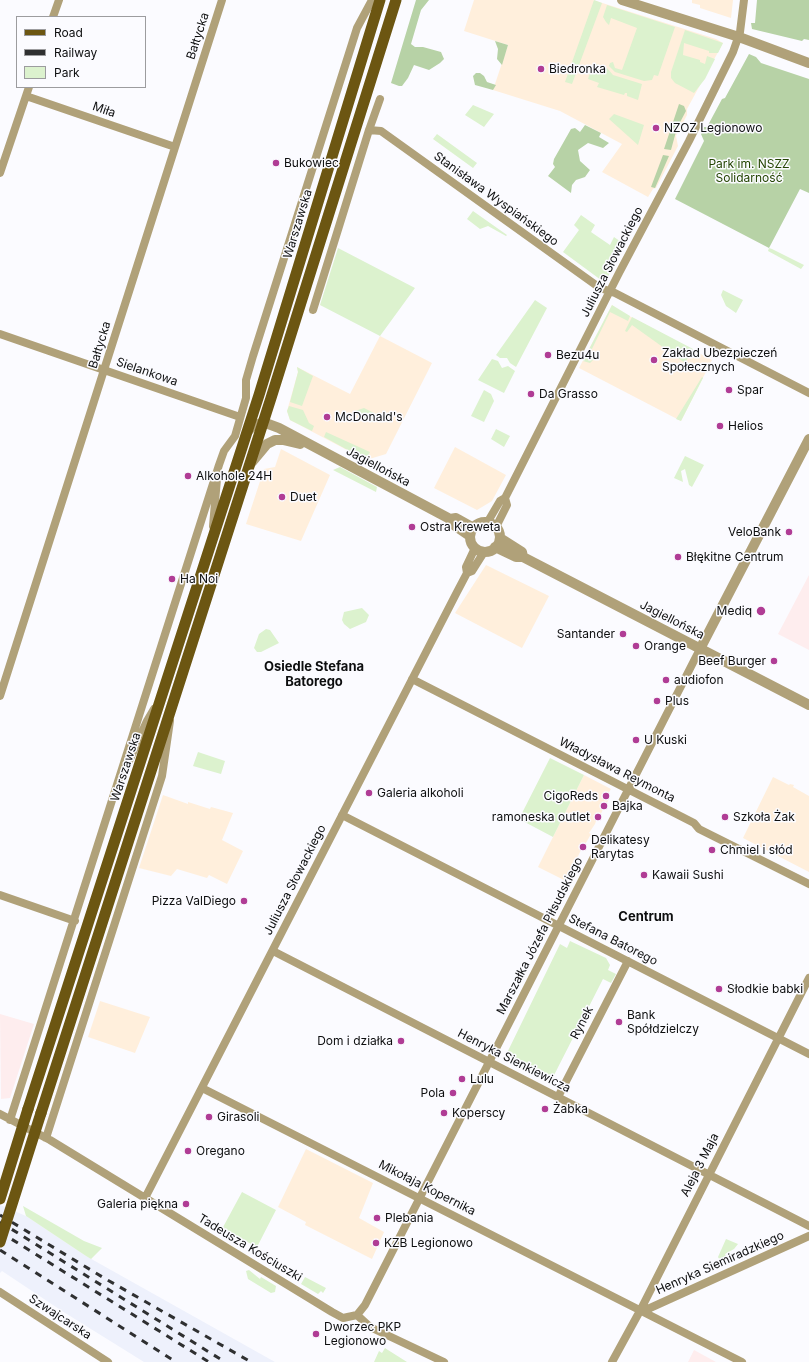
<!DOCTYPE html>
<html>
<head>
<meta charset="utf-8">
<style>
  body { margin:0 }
  #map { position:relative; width:809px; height:1362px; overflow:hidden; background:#fbfbff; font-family:Inter,sans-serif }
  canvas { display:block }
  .legend { position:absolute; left:16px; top:16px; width:130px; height:72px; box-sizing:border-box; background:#fbfbff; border:1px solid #9c9c9f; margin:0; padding:5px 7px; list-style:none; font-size:12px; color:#0d0e0f }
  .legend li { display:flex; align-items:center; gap:8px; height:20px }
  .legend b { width:20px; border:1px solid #9c9c9f }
</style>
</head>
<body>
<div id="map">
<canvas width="809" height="1362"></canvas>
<ul class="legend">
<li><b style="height:5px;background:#6c5612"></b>Road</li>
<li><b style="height:5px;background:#2f3031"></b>Railway</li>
<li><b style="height:11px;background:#dcf2ce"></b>Park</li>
</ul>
</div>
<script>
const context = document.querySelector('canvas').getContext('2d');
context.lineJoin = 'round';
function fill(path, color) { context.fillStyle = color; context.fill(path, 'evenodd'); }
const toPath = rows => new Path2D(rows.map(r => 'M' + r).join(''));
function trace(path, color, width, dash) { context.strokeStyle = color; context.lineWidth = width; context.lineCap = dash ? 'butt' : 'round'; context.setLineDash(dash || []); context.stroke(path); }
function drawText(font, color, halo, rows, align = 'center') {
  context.font = font + ' Inter,sans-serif'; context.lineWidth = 3; context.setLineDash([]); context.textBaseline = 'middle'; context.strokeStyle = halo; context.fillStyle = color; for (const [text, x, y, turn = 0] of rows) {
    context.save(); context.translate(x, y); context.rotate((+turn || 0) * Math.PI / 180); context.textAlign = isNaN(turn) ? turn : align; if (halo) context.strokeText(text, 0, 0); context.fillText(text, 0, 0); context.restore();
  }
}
const commercial = toPath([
  [474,0,593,0,716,39,723,43,687,109,687,115,676,136,678,146,656,188,653,189,648,197,602,172,622,144,560,111,493,90,508,45,464,31],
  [692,0,733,0,731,18,700,8,700,5,692,3],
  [612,305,620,311,712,360,681,421,579,368],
  [380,336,432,363,386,454,366,460,290,420,287,411,298,372,297,367,350,394],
  [455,447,506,475,492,501,477,510,434,488],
  [281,449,330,475,301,541,246,524,264,469,275,467],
  [486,565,549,596,522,648,455,613],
  [584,775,611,789,608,794,610,796,607,803,605,802,604,805,605,806,597,821,596,821,595,824,589,833,591,834,582,850,581,850,566,881,538,867],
  [773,777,789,785,790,784,794,785,793,787,809,796,809,872,743,838],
  [163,795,188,804,188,802,210,809,211,807,233,813,222,840,243,851,227,884,209,875,207,878,177,869,171,876,139,868],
  [100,1001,150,1017,135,1053,88,1037],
  [306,1149,373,1183,359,1218,384,1232,372,1259,309,1227,305,1225,306,1222,278,1207]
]);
const industrial = toPath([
  [809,575,809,650,778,634],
  [0,1014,34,1024,10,1098,1,1099],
  [694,1350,716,1362,688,1362]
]);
const built = toPath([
  [0,1205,26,1216,86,1256,275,1362,144,1362,62,1311,2,1271,0,1273]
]);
const green = toPath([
  [594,0,602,3,572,84,565,82],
  [607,5,675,27,658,76,654,75,652,80,644,81,615,72,609,66,610,63,613,62,615,68,622,70,637,28,611,18,609,25,606,22,603,17],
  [685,30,723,43,718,53,709,53,709,51,684,43,683,55,700,60,700,62,705,64,707,56,715,59,705,79,694,93,675,83,671,78,671,72],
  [593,63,607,68,613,75,642,84,638,100,627,96,627,93,625,93,624,95,597,87,599,83,588,79],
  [473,105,494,114,484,127,465,115],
  [614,114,644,125,638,145,609,119],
  [437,134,477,163,473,168,433,139],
  [473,211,507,235,506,236,488,226,480,229,467,219],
  [581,215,595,225,591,232,610,245,614,237,624,244,605,283,563,252,579,230,574,225],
  [338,248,415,288,380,336,320,305],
  [769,248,772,249,804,265,801,269,768,251],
  [723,290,743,300,736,313,726,306,721,295],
  [535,300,547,308,516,367,510,363,507,358,500,358,496,355],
  [612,305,630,316,628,321,610,312,589,355,593,360,590,363,583,361],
  [632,317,693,349,685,363,632,325,627,332,625,331],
  [492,359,498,361,502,368,508,366,515,371,504,393,478,380],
  [297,367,313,376,302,406,290,402,298,372],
  [702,377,703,378,681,421,676,419],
  [484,390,491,394,494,401,484,422,471,416],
  [289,406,303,410,309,423,314,426,312,431,290,420,287,411],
  [364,408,376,414,378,418,377,421,371,422,352,412],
  [496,429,510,436,504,447,491,439],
  [326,432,370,452,366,460,324,437],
  [685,456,704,465,692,487,689,485,685,469,681,471,683,482,674,478],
  [340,467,377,487,376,492,333,470],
  [362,608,369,615,366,622,350,629,344,624,342,620,344,612],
  [266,629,270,630,279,643,261,652,257,652,254,648,259,634],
  [198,752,225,761,221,774,193,766],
  [550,758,584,775,553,837,519,819],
  [570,941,606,958,610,965,608,970,616,974,611,983,603,979,550,1083,507,1061,506,1055,560,944,567,948],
  [242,1192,276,1210,257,1247,222,1229],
  [23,1206,84,1241,102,1248,91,1259,86,1256,26,1216],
  [726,1239,738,1244,734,1249,725,1254,729,1263,723,1266,718,1257],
  [249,1270,260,1279,261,1277,276,1286,275,1292,271,1293,248,1279,246,1271],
  [305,1277,326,1288,323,1293,321,1291,318,1294,301,1284],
  [385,1348,388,1350,407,1362,374,1362,379,1351,382,1353]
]);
const forest = toPath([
  [416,0,429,0,421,10,411,44,415,47,423,47,441,52,444,59,440,63,429,70,414,65,408,78,402,86,399,86,391,83],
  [757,0,809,0,809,40,804,39,802,41,752,29,751,23,755,23],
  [495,41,508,45,502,65,497,59,498,49],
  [749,54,756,57,761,63,809,79,809,193,800,189,769,248,675,199,704,141,701,134,704,127,707,127,722,99,725,98],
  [476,73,480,73,484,76,487,82,496,85,493,90,475,85,473,76],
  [679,104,684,106,686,111,677,128,671,150,664,149],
  [585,125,601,133,599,137,609,143,603,148,588,143,578,150,580,161,590,170,585,177,576,180,572,185,571,193,548,176,555,167,553,164,554,159,571,129,575,128,580,132],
  [663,155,669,156,655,188,651,187]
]);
const minor = toPath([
  [53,17,59,0],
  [26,96,175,147],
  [369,130,381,131,600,288,615,293,809,393],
  [0,173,29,87],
  [313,310,369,130,380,99],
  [0,334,240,417],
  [487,523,500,501,505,498,619,273,689,141,733,52,740,32,744,0],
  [213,526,217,479],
  [496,527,507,505,505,498],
  [467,573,466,567,475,548],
  [412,679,694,823,699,829,809,884],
  [0,696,222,0],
  [129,761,147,721,154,709],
  [342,815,809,1054],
  [0,895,75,921],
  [273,951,809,1226],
  [202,1088,742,1362],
  [558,1097,628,961],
  [0,1114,50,1140,332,1312,343,1318,357,1315,365,1305,700,649],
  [10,1120,219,465,224,451,235,436,246,398,246,380,253,356,357,28,372,0],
  [46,1138,162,776,170,721],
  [145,1198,457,592,467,573,472,571,484,552],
  [0,1292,108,1362],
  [641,1309,650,1308,809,1236],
  [357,1315,370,1327,444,1362],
  [612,1362,641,1309,809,978]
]);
const tertiary = toPath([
  [622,0,739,37,809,63],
  [247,432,252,427,263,422,279,428,450,519,451,523,470,536],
  [252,462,267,444,275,440,283,440,300,444],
  [450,519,456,518,474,528],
  '470 537a15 15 0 1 1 30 0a15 15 0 1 1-30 0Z',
  [500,538,522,552,523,557],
  [495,547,516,557,523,557,809,705],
  [700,649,809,439]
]);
const primary = toPath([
  [28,1109,259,395,380,0],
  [41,1113,271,398,396,0]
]);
const rail = toPath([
  [0,1215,104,1278,251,1362],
  [0,1222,225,1362],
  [0,1232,209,1362],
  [0,1250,176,1362]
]);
const primaryBridge = toPath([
  [0,1199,28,1109],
  [0,1242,41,1113]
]);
const markers = [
  [541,69,4,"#b03c95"],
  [656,128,4,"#b03c95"],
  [276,163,4,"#b03c95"],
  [548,355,4,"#b03c95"],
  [654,360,4,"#b03c95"],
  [729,390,4,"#b03c95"],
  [531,394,4,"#b03c95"],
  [327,417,4,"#b03c95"],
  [720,426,4,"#b03c95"],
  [188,476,4,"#b03c95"],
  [282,497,4,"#b03c95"],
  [412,527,4,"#b03c95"],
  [789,532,4,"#b03c95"],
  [678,557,4,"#b03c95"],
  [172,579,4,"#b03c95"],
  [761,611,5,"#b03c95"],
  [623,634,4,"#b03c95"],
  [636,646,4,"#b03c95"],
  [774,661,4,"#b03c95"],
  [666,680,4,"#b03c95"],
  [657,701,4,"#b03c95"],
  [636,740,4,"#b03c95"],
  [369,793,4,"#b03c95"],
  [606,796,4,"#b03c95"],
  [604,806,4,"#b03c95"],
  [598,817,4,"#b03c95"],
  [725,817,4,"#b03c95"],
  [583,847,4,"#b03c95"],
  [712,850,4,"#b03c95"],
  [644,875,4,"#b03c95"],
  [244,901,4,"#b03c95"],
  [719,989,4,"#b03c95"],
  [619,1022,4,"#b03c95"],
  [401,1041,4,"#b03c95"],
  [462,1079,4,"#b03c95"],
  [453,1093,4,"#b03c95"],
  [545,1109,4,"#b03c95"],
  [444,1113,4,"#b03c95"],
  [209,1117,4,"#b03c95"],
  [188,1151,4,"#b03c95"],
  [186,1204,4,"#b03c95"],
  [377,1218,4,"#b03c95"],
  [376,1243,4,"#b03c95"],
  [316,1334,4,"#b03c95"]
];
const streetNames = [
  ["Bałtycka",198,36,-72],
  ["Miła",104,110,19],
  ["Stanisława Wyspiańskiego",496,199,36],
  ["Warszawska",298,224,-73],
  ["Juliusza Słowackiego",612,262,-63],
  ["Bałtycka",100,345,-73],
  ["Sielankowa",147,372,19],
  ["Jagiellońska",378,467,28],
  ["Jagiellońska",672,620,27],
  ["Warszawska",126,767,-72],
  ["Władysława Reymonta",617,770,27],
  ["Juliusza Słowackiego",295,880,-63],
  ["Marszałka Józefa Piłsudskiego",540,936,-63],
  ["Stefana Batorego",613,940,27],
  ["Rynek",582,1023,-63],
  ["Henryka Sienkiewicza",514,1061,27],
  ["Aleja 3 Maja",700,1165,-63],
  ["Mikołaja Kopernika",427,1188,27],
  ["Tadeusza Kościuszki",250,1248,31],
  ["Henryka Siemiradzkiego",720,1263,-24],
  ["Szwajcarska",60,1317,33]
];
const poiNames = [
  ["Biedronka",549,69],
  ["NZOZ Legionowo",664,128],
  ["Bukowiec",284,163],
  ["Zakład Ubezpieczeń",662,353],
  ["Społecznych",662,367],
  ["Bezu4u",556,355],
  ["Spar",737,390],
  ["Da Grasso",539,394],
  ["McDonald's",335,417],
  ["Helios",728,426],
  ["Alkohole 24H",196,476],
  ["Duet",290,497],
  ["Ostra Kreweta",420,527],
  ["VeloBank",781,532,"right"],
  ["Błękitne Centrum",686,557],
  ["Ha Noi",180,579],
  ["Mediq",752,611,"right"],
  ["Santander",615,634,"right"],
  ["Orange",644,646],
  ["Beef Burger",766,661,"right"],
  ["audiofon",674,680],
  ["Plus",665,701],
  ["U Kuski",644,740],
  ["Galeria alkoholi",377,793],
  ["CigoReds",598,796,"right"],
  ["Bajka",612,806],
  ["ramoneska outlet",590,817,"right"],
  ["Szkoła Żak",733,817],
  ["Delikatesy",591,840],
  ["Rarytas",591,854],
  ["Chmiel i słód",720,850],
  ["Kawaii Sushi",652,875],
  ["Pizza ValDiego",236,901,"right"],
  ["Słodkie babki",727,989],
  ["Bank",627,1015],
  ["Spółdzielczy",627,1029],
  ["Dom i działka",393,1041,"right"],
  ["Lulu",470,1079],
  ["Pola",445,1093,"right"],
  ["Żabka",553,1109],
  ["Koperscy",452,1113],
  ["Girasoli",217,1117],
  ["Oregano",196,1151],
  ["Galeria piękna",178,1204,"right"],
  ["Plebania",385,1218],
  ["KZB Legionowo",384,1243],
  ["Dworzec PKP",324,1327],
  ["Legionowo",324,1341]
];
const parkNames = [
  ["Park im. NSZZ",749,164],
  ["Solidarność",749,178]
];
const neighbourhoodNames = [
  ["Osiedle Stefana",314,667],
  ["Batorego",314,682],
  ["Centrum",646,917]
];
fill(commercial, '#ffefdc');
fill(industrial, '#feedee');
fill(built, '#eef1fc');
fill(green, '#dcf2ce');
fill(forest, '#b7d2a6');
trace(minor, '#b0a179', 8);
trace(tertiary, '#b0a179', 10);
trace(primary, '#6c5612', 11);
trace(rail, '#2f3031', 3, [7, 7]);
trace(primaryBridge, '#6c5612', 11);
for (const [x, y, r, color] of markers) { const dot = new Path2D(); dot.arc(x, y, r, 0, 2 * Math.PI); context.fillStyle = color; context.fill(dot); trace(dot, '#fbfbff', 1.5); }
drawText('12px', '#0d0e0f', '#fbfbff', streetNames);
drawText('12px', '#0d0e0f', '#fbfbff', poiNames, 'left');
drawText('12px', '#244503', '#fbfbff', parkNames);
drawText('bold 13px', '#0d0e0f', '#fbfbff', neighbourhoodNames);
</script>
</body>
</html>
